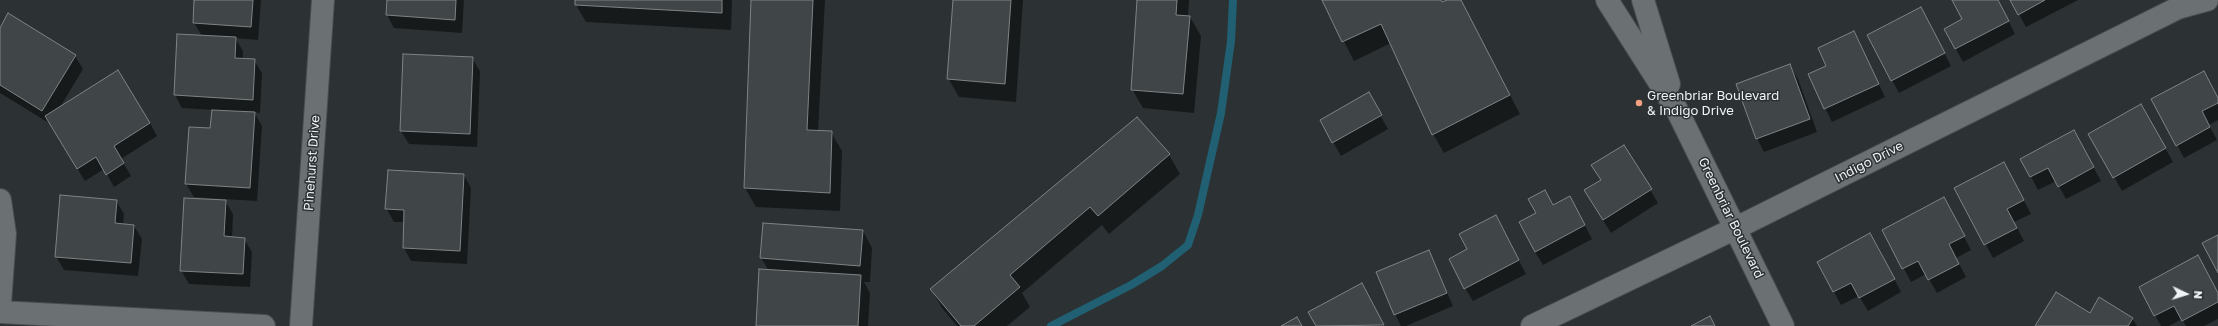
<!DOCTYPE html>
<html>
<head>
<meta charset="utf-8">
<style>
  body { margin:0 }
  #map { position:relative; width:2218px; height:326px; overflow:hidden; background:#2c3133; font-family:"Golos Text",sans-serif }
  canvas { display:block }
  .north { position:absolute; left:2166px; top:274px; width:40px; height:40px; -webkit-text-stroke:3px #2c3133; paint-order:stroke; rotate:94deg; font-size:11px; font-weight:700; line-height:16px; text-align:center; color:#f0f3f5 }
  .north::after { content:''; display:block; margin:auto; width:14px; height:18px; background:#f0f3f5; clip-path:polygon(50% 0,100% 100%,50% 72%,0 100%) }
</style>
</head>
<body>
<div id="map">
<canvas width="2218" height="326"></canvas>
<div class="north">N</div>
</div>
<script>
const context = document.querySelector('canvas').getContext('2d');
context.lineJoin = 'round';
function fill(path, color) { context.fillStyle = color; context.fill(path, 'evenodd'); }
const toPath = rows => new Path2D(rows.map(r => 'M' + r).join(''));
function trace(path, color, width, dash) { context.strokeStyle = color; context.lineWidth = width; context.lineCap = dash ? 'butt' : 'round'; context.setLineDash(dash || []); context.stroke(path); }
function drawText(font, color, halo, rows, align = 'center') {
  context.font = font + ' "Golos Text",sans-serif'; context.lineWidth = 3; context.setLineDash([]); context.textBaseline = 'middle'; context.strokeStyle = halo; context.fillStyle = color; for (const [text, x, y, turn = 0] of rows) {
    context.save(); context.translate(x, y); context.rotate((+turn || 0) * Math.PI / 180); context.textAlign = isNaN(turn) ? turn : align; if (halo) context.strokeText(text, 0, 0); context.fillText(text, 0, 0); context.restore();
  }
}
const shadow = toPath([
  [195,0,261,0,258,40,235,38,243,51,243,59,254,60,262,73,260,113,254,112,262,126,257,201,224,199,233,214,232,238,244,239,252,252,250,287,189,284,181,270,222,199,194,197,186,184,211,130,213,110,182,108,175,95,202,36,194,23],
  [388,0,464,0,462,33,394,28,387,15],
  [576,0,732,0,731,30,586,22,576,5],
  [752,0,825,0,818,131,831,132,842,151,840,211,756,207,745,188],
  [954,0,1023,0,1016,102,959,97,948,78],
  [1138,0,1189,0,1188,17,1190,17,1201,36,1194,113,1143,108,1132,89],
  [1323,0,1442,0,1443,3,1449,0,1460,0,1520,114,1444,153,1433,134,1391,43,1354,61],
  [1953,0,1998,0,2015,34,1963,62,1945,29,1963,20],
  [2011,0,2078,0,2026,27],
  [1928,22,1951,66,1899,93,1892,80],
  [0,30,75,56,83,69,59,109,150,123,157,136,121,159,131,176,114,187,104,169,85,181,49,123,0,93],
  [1854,32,1885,97,1832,122,1809,75,1827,66],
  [472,58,480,71,477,147,409,144,401,131],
  [1790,66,1798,79,1817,132,1764,152,1757,138],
  [1368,94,1388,129,1341,156,1321,120],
  [2218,98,2218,120,2209,125,2217,140,2184,158,2152,99],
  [2141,105,2173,162,2122,191,2090,134],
  [2081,145,2101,181,2066,199,2056,181,2038,190,2022,159],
  [1624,146,1658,203,1611,233,1593,204,1602,181],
  [1169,155,1180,174,1109,234,1102,225,1022,293,1030,307,1007,326,957,326,942,308,931,289],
  [464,175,471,188,467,264,411,261,404,248,405,222,394,222,386,208],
  [2011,176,2031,214,2014,222,2024,241,1993,258,1956,189],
  [116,201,124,214,123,225,134,226,142,239,138,276,64,270,56,256],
  [1553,206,1577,210,1592,239,1543,265,1535,252],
  [1951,212,1971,250,1956,258,1966,277,1937,293,1926,274,1911,282,1884,231],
  [764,224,863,231,872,248,870,282,864,282,870,293,868,326,757,326,769,271,761,258],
  [1503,230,1526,274,1473,301,1465,288],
  [1878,247,1901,292,1868,311,1859,296,1841,305,1818,262],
  [1429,251,1453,306,1406,326,1401,326,1395,314],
  [2140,287,2218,294,2218,319,2204,326,2186,326,2182,319,2169,326,2161,326],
  [1369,298,1384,326,1317,326,1310,312],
  [2090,314,2132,318,2137,326,2036,326]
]);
const stream = toPath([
  [1051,326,1131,285,1162,266,1188,245,1198,215,1221,113,1231,41,1233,0]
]);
const building = toPath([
  [194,0,253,0,251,27,193,23,194,0],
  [387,0,456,0,455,20,386,15,387,0],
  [575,0,722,0,722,13,575,5,575,0],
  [751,0,813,0,807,130,832,131,830,193,744,188,751,0],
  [953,0,1011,0,1005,84,947,79,953,0],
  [1137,0,1177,0,1176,15,1190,16,1183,94,1131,90,1137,0],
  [1322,0,1441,0,1442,2,1447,0,1461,0,1510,95,1432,135,1381,24,1342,42,1322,0],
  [1952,0,1998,0,2009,21,1955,49,1944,29,1962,19,1952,0],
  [2010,0,2045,0,2018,15,2010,0],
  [1921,7,1945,53,1891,81,1867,35,1921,7],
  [8,13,76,55,42,111,0,85,0,28,8,13],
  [1854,31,1879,84,1824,109,1808,74,1826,66,1818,48,1854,31],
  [177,34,236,37,235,58,255,59,253,100,174,95,177,34],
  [403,54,473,57,470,134,400,131,403,54],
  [1790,64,1810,119,1756,139,1736,84,1790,64],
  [118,70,150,123,114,146,124,163,106,175,96,157,77,169,45,116,118,70],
  [2204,71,2218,98,2218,103,2202,111,2210,127,2176,146,2151,99,2204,71],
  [1369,92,1382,115,1332,143,1320,120,1369,92],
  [2141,104,2166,148,2113,178,2088,134,2141,104],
  [212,110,255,112,250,188,185,184,189,127,210,128,212,110],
  [1137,117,1170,154,1098,216,1090,207,1010,275,1020,287,974,326,961,326,930,289,1137,117],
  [2074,130,2094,167,2058,187,2048,168,2030,177,2020,159,2074,130],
  [1624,145,1652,189,1603,220,1584,190,1601,180,1591,165,1624,145],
  [2004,162,2024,200,2007,209,2017,228,1984,245,1954,188,2004,162],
  [388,170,464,174,460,251,403,248,404,210,385,209,388,170],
  [1545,190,1553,205,1570,196,1585,225,1535,252,1519,222,1536,213,1528,199,1545,190],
  [60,195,117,200,115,223,134,225,131,263,55,257,60,195],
  [1944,197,1965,236,1949,244,1959,264,1928,280,1918,261,1902,269,1882,230,1944,197],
  [184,198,226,200,224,236,245,238,243,274,180,271,184,198],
  [1496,215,1519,260,1464,289,1449,259,1467,249,1459,234,1496,215],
  [763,223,863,230,860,266,760,258,763,223],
  [1870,233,1895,279,1859,298,1851,283,1833,292,1817,262,1870,233],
  [2218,235,2218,273,2202,243,2218,235],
  [1429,250,1447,293,1394,315,1376,272,1429,250],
  [2198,255,2218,293,2218,302,2182,321,2174,306,2154,316,2139,287,2198,255],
  [759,269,861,275,858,326,756,326,759,269],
  [1362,283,1384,325,1316,326,1308,312,1362,283],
  [2056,292,2090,313,2099,297,2133,318,2128,326,2035,326,2056,292],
  [1710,316,1715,326,1691,326,1710,316],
  [1297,317,1302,326,1281,326,1297,317]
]);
const street = toPath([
  [0,200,5,234,0,304],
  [0,312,264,326],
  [301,326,323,0],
  [1532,326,1736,228,2178,8,2207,0]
]);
const secondary = toPath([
  [1607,0,1677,110,1783,326],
  [1643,0,1669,84]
]);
const markers = [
  [1639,103,4,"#f3a082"]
];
const poiNames = [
  ["Greenbriar Boulevard",1647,96],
  ["& Indigo Drive",1647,111]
];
const streetNames = [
  ["Indigo Drive",1869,162,-27],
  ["Pinehurst Drive",312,163,-86],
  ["Greenbriar Boulevard",1731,218,64]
];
fill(shadow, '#0007');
trace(stream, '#206072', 8);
fill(building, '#404648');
trace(building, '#7e8486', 1);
trace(street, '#494d4f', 24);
trace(secondary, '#494d4f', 24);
trace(street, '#6b7173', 22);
trace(secondary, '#6b7173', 22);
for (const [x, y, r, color] of markers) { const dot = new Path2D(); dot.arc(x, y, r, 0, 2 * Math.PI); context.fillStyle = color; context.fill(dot); trace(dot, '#2c3133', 1.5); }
drawText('13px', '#f0f3f5', '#2c3133', poiNames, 'left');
drawText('13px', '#f0f3f5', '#2c3133', streetNames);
</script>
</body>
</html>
